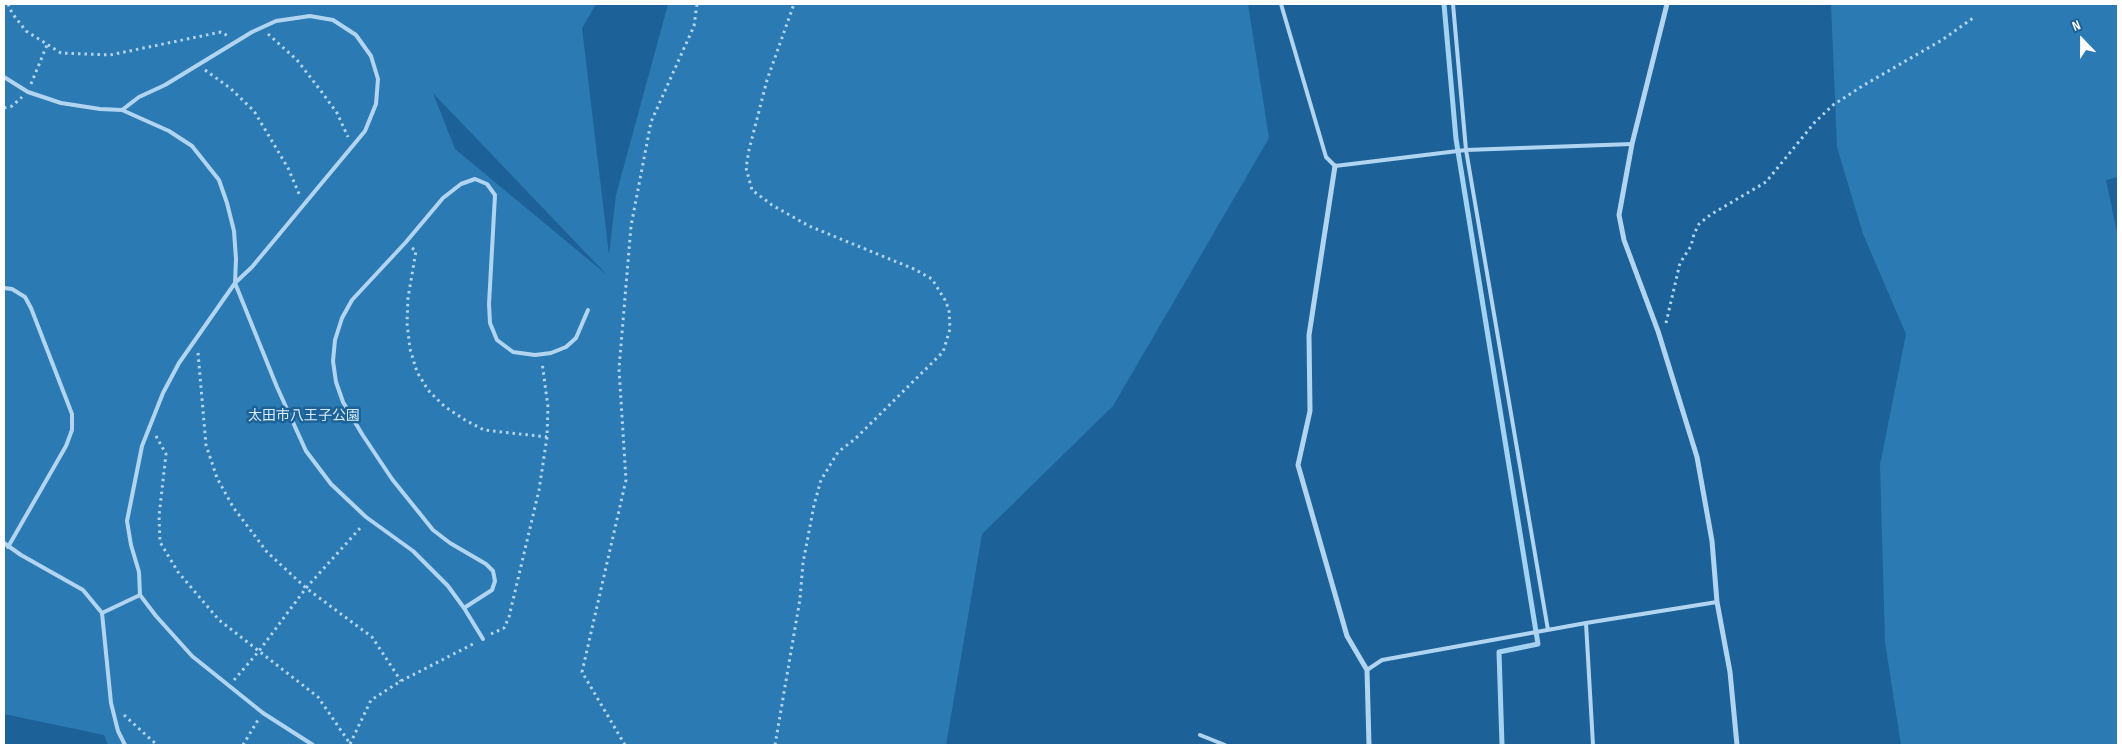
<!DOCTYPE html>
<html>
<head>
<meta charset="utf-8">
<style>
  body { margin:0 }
  #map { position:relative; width:2122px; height:749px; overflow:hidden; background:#1c6198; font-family:"Sofia Sans Condensed",sans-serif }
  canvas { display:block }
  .frame { position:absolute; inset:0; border:5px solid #fff; pointer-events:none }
  .north { position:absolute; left:2057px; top:15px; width:50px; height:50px; -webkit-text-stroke:4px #1c6198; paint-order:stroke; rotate:338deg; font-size:14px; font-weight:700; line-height:20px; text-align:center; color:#fff }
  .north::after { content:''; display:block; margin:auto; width:18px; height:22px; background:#fff; clip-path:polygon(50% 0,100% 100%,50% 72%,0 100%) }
</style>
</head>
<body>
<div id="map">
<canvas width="2122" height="749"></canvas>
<div class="frame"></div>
<div class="north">N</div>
</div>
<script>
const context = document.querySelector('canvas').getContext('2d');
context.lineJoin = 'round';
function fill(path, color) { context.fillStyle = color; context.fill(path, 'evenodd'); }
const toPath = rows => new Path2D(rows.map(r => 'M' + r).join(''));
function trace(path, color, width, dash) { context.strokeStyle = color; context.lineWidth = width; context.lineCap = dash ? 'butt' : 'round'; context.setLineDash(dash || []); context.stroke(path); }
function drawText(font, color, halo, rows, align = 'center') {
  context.font = font + ' "Sofia Sans Condensed","Noto Sans JP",sans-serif'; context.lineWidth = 5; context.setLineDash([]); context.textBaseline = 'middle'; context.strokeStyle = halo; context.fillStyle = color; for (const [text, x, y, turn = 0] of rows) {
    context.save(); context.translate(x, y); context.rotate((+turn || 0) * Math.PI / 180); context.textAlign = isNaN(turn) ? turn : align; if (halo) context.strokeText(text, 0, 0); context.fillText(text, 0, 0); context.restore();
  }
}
const green = toPath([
  [4,4,596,4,582,28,609,255,616,195,668,4,1248,4,1269,138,1113,406,982,534,946,745,108,745,104,735,4,714],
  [433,93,607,275,455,149],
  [1831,4,2118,4,2118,177,2106,180,2118,237,2118,745,1901,745,1885,642,1880,465,1906,334,1863,234,1837,147]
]);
const stream = toPath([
  [1444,4,1456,139,1538,644,1499,652,1502,745]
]);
const path = toPath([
  [8,4,12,13,26,31,61,53,110,55,221,32,228,36],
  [268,34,297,60,321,91,337,113,348,137],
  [205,70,230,88,254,111,288,168,300,196],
  [31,84,47,45],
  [4,108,12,106,22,97],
  [412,248,416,251,408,298,407,323,410,349,417,372,428,390,444,406,465,420,484,430,547,437],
  [1666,323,1680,263,1691,246,1694,234,1699,224,1710,215,1766,182,1815,122,1833,105,1864,85,1942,40,1973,18],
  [198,353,206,445,217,478,233,507,267,552,306,588,372,637,401,681],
  [156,436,166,454,159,516,160,542,178,572,219,620,318,697,351,745],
  [491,634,504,628,509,617,539,490,547,437,548,407,542,362],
  [234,680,259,651,306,588,362,526],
  [124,715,157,745],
  [350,744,371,700,401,681,475,643],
  [243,745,258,720],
  [625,745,582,672,626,480,619,369,631,226,651,122,694,26,697,4],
  [775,745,800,599,803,563,814,505,821,480,838,452,855,439,943,352,950,329,949,310,945,300,932,279,914,269,809,226,772,205,752,190,746,168,749,150,767,80,794,4]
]);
const lane = toPath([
  [1281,4,1326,157,1335,166,1466,150,1632,144],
  [1453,4,1466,150,1548,630],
  [4,77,28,92,61,103,100,109,122,110,169,131,192,146,219,180,227,203,234,231,236,259,235,283,277,387,306,451,331,484,366,517,413,551,448,586,464,608,483,639],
  [122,110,139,97,165,85,252,32,276,21,310,16,333,20,356,35,371,56,378,79,376,104,365,131,252,267,235,283,179,363,163,393,142,446,127,521,131,545,139,572,140,595,156,616,192,656,263,713,313,745],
  [4,288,12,289,25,297,31,308,72,414,72,430,66,446,8,547],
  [4,543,21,555,83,590,102,613,111,703,118,731,125,745],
  [464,608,492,590,495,581,493,571,486,564,450,543,433,530,392,479,362,434,343,402,336,382,333,361,335,340,342,318,352,300,406,242,443,198,461,184,475,179,487,184,495,195,489,304,490,323,497,340,513,352,535,355,551,353,566,347,576,338,588,310],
  [102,613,140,595],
  [1586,623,1593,745],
  [1367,670,1382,660,1586,623,1717,602],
  [1200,735,1225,745]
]);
const street = toPath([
  [1667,4,1632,144,1619,215,1624,240,1658,331,1697,457,1712,541,1717,602,1730,672,1737,745],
  [1335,166,1309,335,1310,411,1298,465,1347,636,1367,670,1369,745]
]);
const parkNames = [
  ["太田市八王子公園",304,416]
];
fill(green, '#2c7ab3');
trace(stream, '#a4d2f1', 5);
trace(path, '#b1d5f0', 3, [2.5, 4]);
trace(lane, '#b1d5f0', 4);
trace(street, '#b1d5f0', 5);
drawText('14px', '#d8ecfb', '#1c6198', parkNames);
</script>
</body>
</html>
